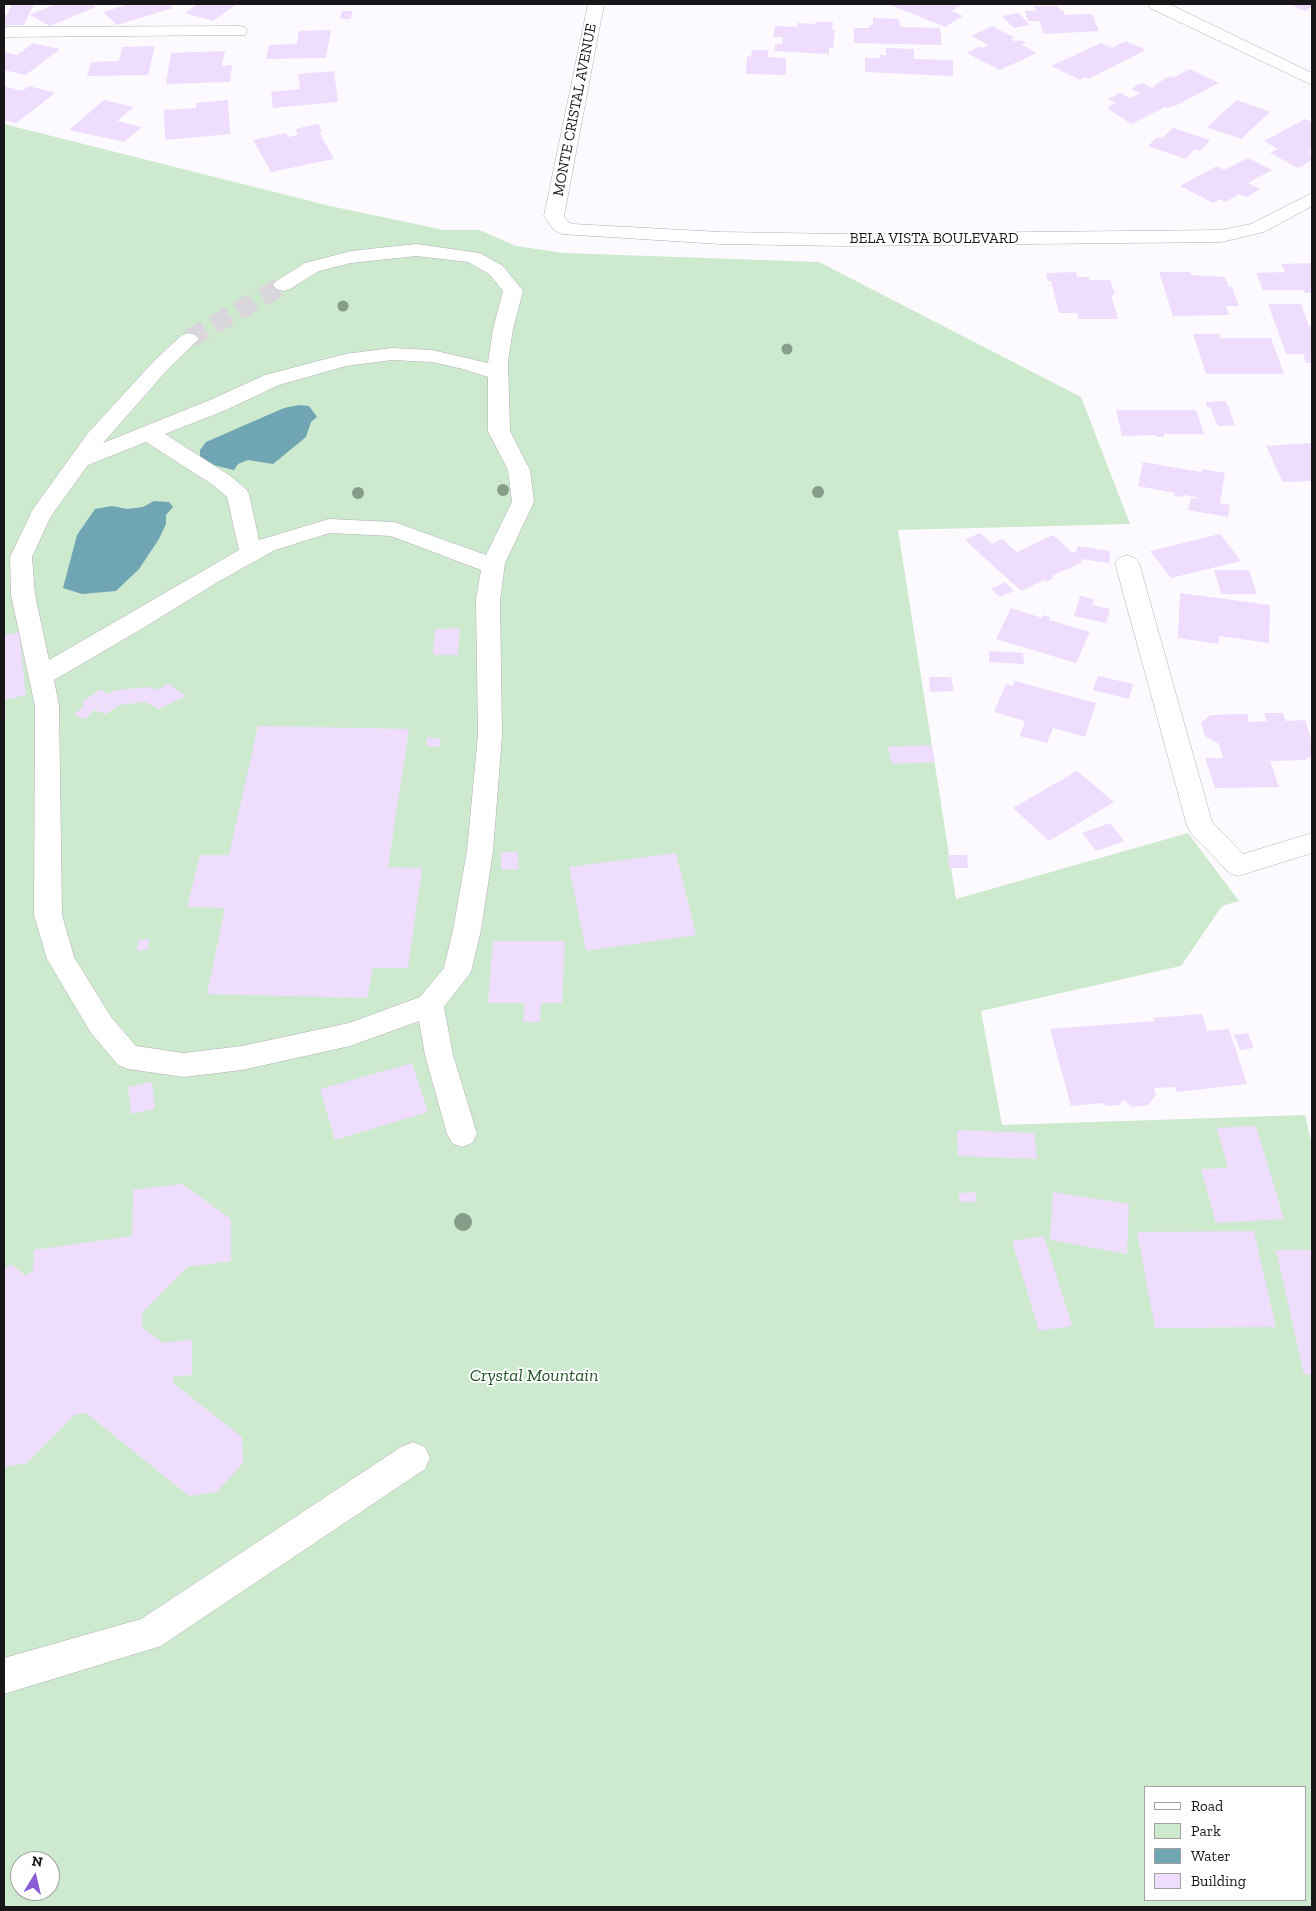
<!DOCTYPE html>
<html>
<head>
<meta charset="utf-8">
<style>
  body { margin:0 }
  #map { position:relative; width:1316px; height:1911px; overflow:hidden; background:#fcf9ff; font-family:"Zilla Slab",serif }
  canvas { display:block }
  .frame { position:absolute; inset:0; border:5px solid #181619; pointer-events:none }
  .legend { position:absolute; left:1144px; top:1786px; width:162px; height:115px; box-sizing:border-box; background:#fff; border:1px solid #a3a2a3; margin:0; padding:6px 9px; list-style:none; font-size:15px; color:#181619 }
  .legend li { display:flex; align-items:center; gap:10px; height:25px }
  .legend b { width:25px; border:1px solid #a3a2a3 }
  .north { position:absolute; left:10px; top:1851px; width:50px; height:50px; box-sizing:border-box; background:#fff; border:1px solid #a3a2a3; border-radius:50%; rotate:9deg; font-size:14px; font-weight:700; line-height:20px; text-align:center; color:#181619 }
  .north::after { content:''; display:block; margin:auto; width:18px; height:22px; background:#895bd4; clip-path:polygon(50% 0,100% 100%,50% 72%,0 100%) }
</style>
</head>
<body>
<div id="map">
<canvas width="1316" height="1911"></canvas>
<div class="frame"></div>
<ul class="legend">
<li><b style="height:6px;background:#fff"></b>Road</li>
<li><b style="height:14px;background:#cdeace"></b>Park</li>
<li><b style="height:14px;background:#70a5b4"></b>Water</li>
<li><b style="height:14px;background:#efddfe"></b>Building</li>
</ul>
<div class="north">N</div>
</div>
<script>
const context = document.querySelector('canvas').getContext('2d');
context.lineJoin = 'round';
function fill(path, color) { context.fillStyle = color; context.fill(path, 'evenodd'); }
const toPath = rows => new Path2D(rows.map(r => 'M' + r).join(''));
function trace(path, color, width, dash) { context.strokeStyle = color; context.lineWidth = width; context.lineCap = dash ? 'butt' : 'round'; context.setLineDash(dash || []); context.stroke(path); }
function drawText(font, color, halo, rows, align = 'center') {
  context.font = font + ' "Zilla Slab",serif'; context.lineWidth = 4; context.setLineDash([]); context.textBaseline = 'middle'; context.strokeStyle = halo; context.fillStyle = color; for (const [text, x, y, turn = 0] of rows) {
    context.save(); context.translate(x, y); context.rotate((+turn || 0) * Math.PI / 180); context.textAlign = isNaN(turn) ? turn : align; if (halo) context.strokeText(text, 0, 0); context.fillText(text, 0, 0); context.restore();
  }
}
const green = toPath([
  [4,124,330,206,444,230,479,230,516,246,564,253,819,262,1081,397,1130,524,898,530,956,899,1188,833,1239,901,1222,906,1181,966,981,1011,1002,1125,1305,1115,1312,1145,1312,1907,4,1907],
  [1145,1787,1305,1787,1305,1900,1145,1900],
  [20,1861,50,1861,50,1891,20,1891]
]);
const water = toPath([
  [299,405,309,406,317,417,311,422,306,437,273,464,248,460,238,464,234,470,209,464,200,457,200,450,206,442,284,408],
  [154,501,169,502,173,507,166,515,166,524,159,539,139,569,116,591,82,594,63,588,77,535,95,509,112,506,127,509,143,507]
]);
const building = toPath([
  [12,4,34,4,24,25,4,25,4,14,7,15],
  [56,4,90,4,96,7,50,26,30,15],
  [129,4,168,4,173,8,117,25,103,12],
  [198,4,237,4,213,21,185,13],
  [888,4,963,4,951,11,963,16,945,27],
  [1290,4,1312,4,1312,7,1305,11],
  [1034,6,1058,6,1060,10,1063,10,1065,15,1092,14,1099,31,1044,34,1039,21,1028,21,1025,11,1036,11],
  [342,11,352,11,351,19,340,19],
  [1019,13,1030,25,1014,28,1002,16],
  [873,18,899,19,900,27,940,28,942,45,854,43,854,28,869,28,869,25,873,25],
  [815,22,833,22,832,29,835,30,833,48,829,48,829,54,774,51,775,44,782,44,783,37,773,37,775,26,797,27,798,23,815,24],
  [992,26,1015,38,1011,39,1016,42,1019,40,1026,42,1022,45,1037,53,1000,70,967,53,980,46,982,48,989,45,971,36],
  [331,30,326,58,266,59,269,45,297,44,299,31],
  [1126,41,1146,50,1088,79,1085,77,1080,80,1051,66,1101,43,1112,48],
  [33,43,60,49,26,75,4,70,4,52,17,55],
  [155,46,148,75,87,76,91,62,119,61,122,47],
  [886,48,914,49,914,59,953,60,953,76,865,72,865,58,880,58,880,55,886,55],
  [752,50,768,50,768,57,786,58,786,75,746,74,747,56,751,57],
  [225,51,222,66,232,65,230,82,166,84,171,53],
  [1190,69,1219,83,1179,104,1168,108,1165,107,1131,124,1108,109,1110,108,1108,107,1116,103,1108,99,1120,93,1130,98,1140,93,1131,89,1142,83,1152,88,1155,87,1153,86,1170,76,1173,78],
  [334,71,338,102,273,108,271,92,300,89,298,74],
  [4,86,22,91,29,86,55,93,16,123,4,120],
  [104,100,134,107,117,121,142,127,124,142,69,130],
  [228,100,230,134,165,140,164,110,196,108,196,103],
  [1237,100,1270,112,1241,139,1207,127],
  [1305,119,1312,122,1312,150,1308,152,1312,154,1312,160,1298,168,1270,153,1278,149,1264,141],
  [318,124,322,131,319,132,334,159,271,172,253,140,286,133,288,137,298,135,295,129],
  [1173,128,1210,140,1200,151,1195,149,1186,159,1148,146,1157,137,1162,138],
  [1248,158,1272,170,1248,183,1260,189,1246,197,1240,194,1225,202,1221,199,1213,203,1180,186,1217,166,1224,170],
  [1312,263,1312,293,1305,293,1303,290,1263,290,1256,273,1285,272,1281,264],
  [1076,272,1077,277,1089,277,1089,280,1110,280,1115,295,1111,295,1118,319,1079,319,1077,313,1059,313,1051,281,1048,281,1046,273],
  [1159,272,1190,272,1191,275,1225,277,1229,287,1232,287,1239,306,1226,306,1229,315,1173,316],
  [1268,304,1301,304,1309,326,1312,326,1312,363,1306,363,1303,354,1286,354],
  [1193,334,1219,334,1221,338,1271,338,1284,374,1206,374],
  [1226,401,1235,425,1218,426,1210,407,1207,407,1206,402],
  [1116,410,1196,410,1204,434,1164,434,1164,437,1156,437,1155,435,1122,436],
  [1312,443,1312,481,1283,482,1266,446],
  [1143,462,1201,472,1202,469,1225,473,1220,503,1230,505,1228,517,1188,510,1191,498,1196,499,1197,497,1184,495,1183,497,1174,496,1175,493,1138,486],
  [980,533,992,544,1002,539,1017,552,1053,535,1073,553,1077,551,1077,546,1110,551,1109,563,1080,559,1083,562,1052,576,1054,578,1046,582,1044,580,1021,591,965,540],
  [1220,534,1241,561,1171,578,1150,551],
  [1214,570,1249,570,1257,594,1221,594],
  [1005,582,1014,591,1000,597,991,589],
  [1180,593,1270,605,1269,643,1219,636,1219,644,1178,638],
  [1080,596,1094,599,1092,605,1110,609,1106,623,1074,616],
  [1011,608,1042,618,1043,615,1050,617,1049,620,1090,632,1076,663,996,639],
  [460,628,458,655,433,655,435,629],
  [19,632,26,695,5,700,6,715,4,716,4,635],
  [989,651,1023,653,1024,664,989,662],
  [1098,676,1133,684,1129,699,1093,690],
  [929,677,951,677,954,691,930,692],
  [1015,681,1096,703,1085,737,1053,728,1047,743,1020,736,1025,721,994,712,1006,684,1013,686],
  [168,683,186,696,159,709,145,702,119,705,106,714,94,710,85,719,74,715,84,705,81,703,101,689,108,694,116,690,149,687,158,690],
  [1264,713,1283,713,1286,721,1305,720,1312,741,1312,758,1305,758,1307,760,1270,761,1279,787,1215,788,1205,758,1223,758,1219,744,1205,736,1201,723,1210,715,1247,714,1249,722,1267,721],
  [258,726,409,729,388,867,422,868,408,968,373,968,367,998,207,994,225,908,187,907,200,855,229,855],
  [428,737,441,739,439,747,426,746],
  [931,745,935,762,892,764,888,747],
  [1077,771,1114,802,1049,841,1013,808],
  [1110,823,1124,841,1096,851,1082,833],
  [501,852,518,852,519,869,501,870],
  [676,853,696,935,586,951,569,867],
  [948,855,967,855,968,868,949,868],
  [149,939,148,950,137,951,138,940],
  [493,941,565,941,562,1003,541,1003,540,1022,523,1022,524,1003,488,1003],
  [1202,1014,1207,1031,1229,1029,1247,1084,1176,1092,1175,1087,1154,1088,1156,1095,1148,1105,1133,1107,1123,1100,1119,1105,1107,1106,1102,1103,1071,1106,1050,1029,1155,1021,1153,1018],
  [1248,1033,1254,1048,1240,1050,1234,1035],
  [412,1063,428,1112,335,1140,320,1089],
  [152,1082,155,1109,131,1114,128,1087],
  [1256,1126,1284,1219,1216,1223,1201,1169,1228,1168,1217,1128],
  [957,1130,1034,1133,1037,1159,958,1156],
  [182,1184,231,1219,231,1261,187,1267,142,1313,142,1327,163,1343,192,1339,192,1375,173,1377,173,1383,242,1437,243,1463,217,1492,189,1496,86,1413,74,1415,27,1463,4,1467,4,1270,11,1264,26,1276,33,1270,34,1250,132,1236,133,1190],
  [975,1192,977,1202,959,1202,959,1193],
  [1053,1192,1129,1204,1127,1254,1050,1240],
  [1254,1231,1276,1327,1155,1328,1137,1232],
  [1044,1236,1072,1326,1039,1331,1012,1241],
  [1276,1250,1312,1250,1312,1375,1304,1374]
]);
const minorTunnel = toPath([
  [189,339,283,285]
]);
const minor = toPath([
  [588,4,604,4,564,216,568,222,573,224,720,232,843,234,1221,230,1251,224,1312,193,1312,206,1264,232,1221,242,843,246,720,244,562,234,554,230,544,216,588,4],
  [1148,4,1169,4,1312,73,1312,85,1150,8,1148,4],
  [239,26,245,27,247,31,245,35,4,37,4,27,239,26],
  [416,244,480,253,503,266,523,291,513,329,508,361,510,431,530,470,534,502,505,563,500,600,502,735,493,851,481,930,471,972,444,1007,453,1055,477,1134,472,1143,462,1147,452,1143,447,1134,425,1055,419,1021,350,1046,242,1070,184,1077,128,1069,118,1065,91,1033,47,959,34,915,35,706,11,595,10,557,33,509,88,433,155,360,182,335,189,333,196,335,199,339,169,368,103,443,210,400,265,375,345,354,392,348,432,350,488,363,493,329,503,291,489,274,468,262,416,256,351,263,319,271,290,289,283,291,276,289,273,285,276,281,305,263,351,251,416,244],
  [392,360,432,362,463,369,488,377,488,431,508,470,512,502,486,555,394,522,329,519,259,540,249,494,246,489,229,475,165,434,226,410,279,385,346,366,392,360],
  [146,442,213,485,227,497,239,550,49,660,35,595,32,557,51,516,88,465,146,442],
  [330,533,391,536,481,570,476,600,478,735,467,851,453,930,444,968,420,997,349,1023,242,1046,184,1053,136,1046,111,1017,74,957,62,915,59,706,54,680,145,627,216,583,275,550,330,533],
  [1127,555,1135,558,1139,563,1212,822,1243,854,1312,833,1312,853,1238,876,1229,873,1191,833,1187,826,1115,563,1119,558,1127,555],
  [413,1442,425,1447,430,1458,425,1469,161,1646,4,1694,4,1658,141,1619,401,1447,413,1442]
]);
const trees = [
  [343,306,5.5],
  [787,349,5.5],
  [503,490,6],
  [818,492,6],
  [358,493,6],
  [463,1222,9]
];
const farStreetnames = [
  ["MONTE CRISTAL AVENUE",575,110,-79],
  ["BELA VISTA BOULEVARD",934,239]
];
const parkNames = [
  ["Crystal Mountain",534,1376]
];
fill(green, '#cdeace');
fill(water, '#70a5b4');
fill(building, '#efddfe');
trace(minorTunnel, '#dad7dc', 19, [19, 9]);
trace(minor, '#b3afb7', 1);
fill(minor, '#fff');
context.fillStyle = '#849e89';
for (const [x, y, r] of trees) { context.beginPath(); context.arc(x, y, r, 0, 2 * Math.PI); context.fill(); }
drawText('15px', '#181619', '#fff', farStreetnames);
drawText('italic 18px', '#215328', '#fff', parkNames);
</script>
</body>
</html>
